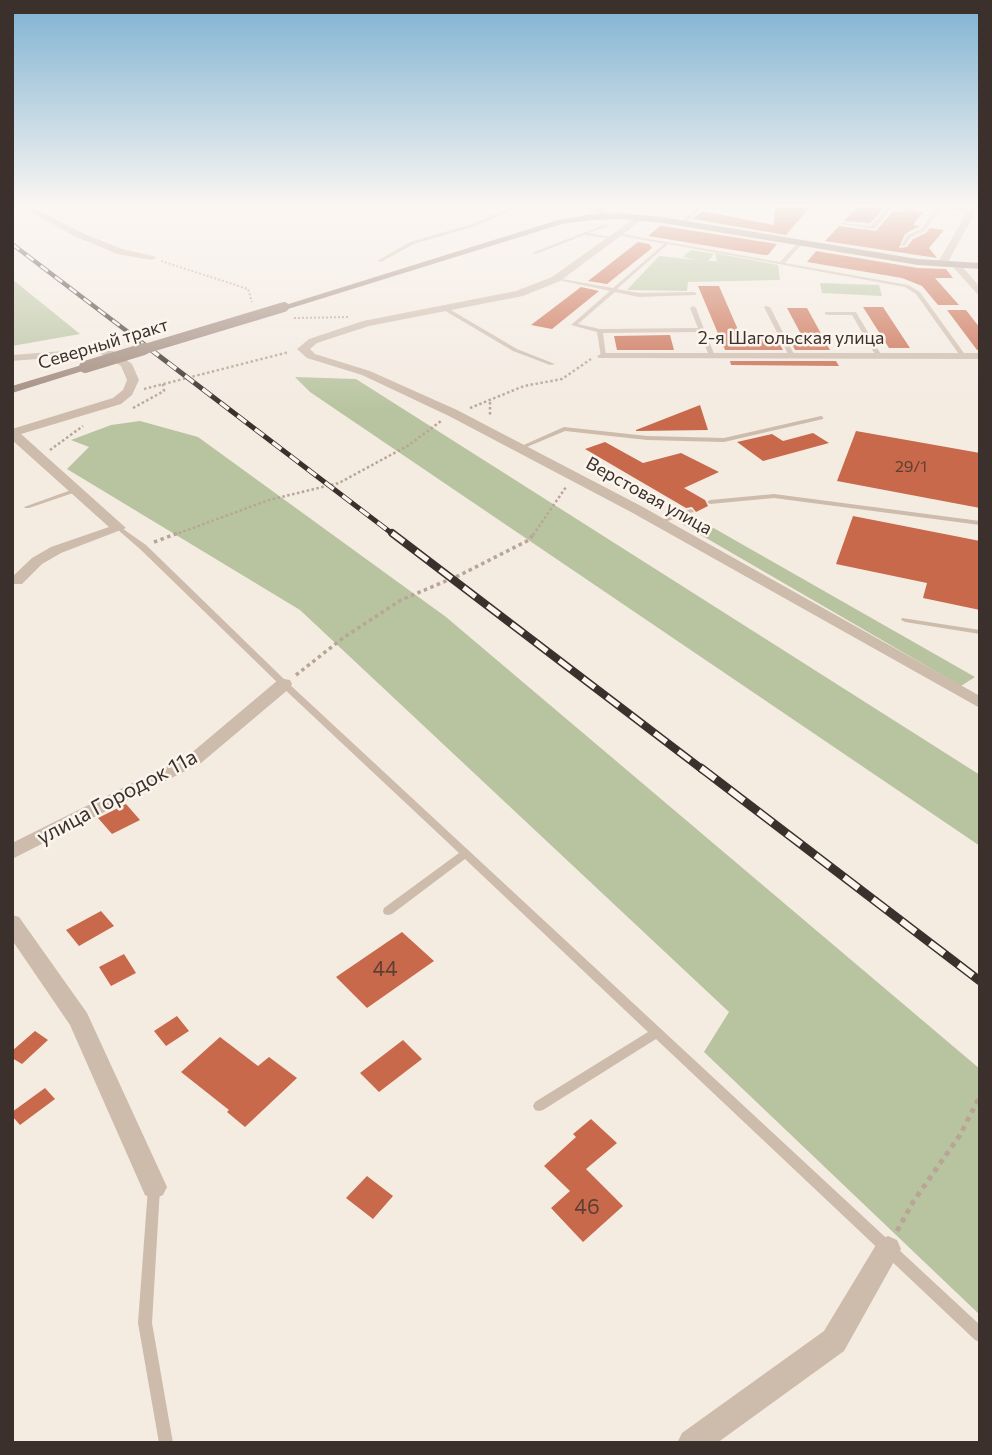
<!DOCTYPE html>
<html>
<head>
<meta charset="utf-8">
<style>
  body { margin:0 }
  #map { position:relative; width:992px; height:1455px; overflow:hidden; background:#f4ebe1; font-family:Commissioner,sans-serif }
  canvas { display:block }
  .frame { position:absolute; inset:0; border:14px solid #3b302b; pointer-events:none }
</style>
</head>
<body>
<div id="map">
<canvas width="992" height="1455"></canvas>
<div class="frame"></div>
</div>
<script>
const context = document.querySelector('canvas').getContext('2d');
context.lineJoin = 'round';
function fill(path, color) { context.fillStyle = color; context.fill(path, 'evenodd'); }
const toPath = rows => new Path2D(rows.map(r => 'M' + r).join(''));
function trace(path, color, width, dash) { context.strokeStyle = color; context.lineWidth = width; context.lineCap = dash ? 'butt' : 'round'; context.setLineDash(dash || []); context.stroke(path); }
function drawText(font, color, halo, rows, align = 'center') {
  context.font = font + ' Commissioner,sans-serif'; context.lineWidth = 5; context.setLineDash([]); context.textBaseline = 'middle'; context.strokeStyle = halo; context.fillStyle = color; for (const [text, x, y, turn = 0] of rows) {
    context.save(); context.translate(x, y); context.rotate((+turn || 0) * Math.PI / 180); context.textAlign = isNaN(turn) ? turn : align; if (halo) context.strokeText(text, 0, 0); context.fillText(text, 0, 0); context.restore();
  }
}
const green = toPath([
  [691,250,714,254,708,261,717,261,715,253,778,265,780,280,688,282,687,291,627,290,659,256,696,260,683,257],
  [12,279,80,334,12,346],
  [820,283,879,285,882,296,822,293],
  [295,377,356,379,980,775,980,846,310,392],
  [140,421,198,437,446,617,980,1069,980,1315,704,1052,729,1012,300,610,67,469,89,447,71,440,111,425],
  [696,518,975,677,961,686,682,524]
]);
const building = toPath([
  [775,207,810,207,786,235,693,219,702,211,774,225],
  [857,207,867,207,883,209,870,223,844,221],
  [905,209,923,212,913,225,920,226,905,234,899,248,907,247,913,239,926,233,930,228,944,230,929,248,937,258,825,241,839,226,876,231,893,211,903,212],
  [661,225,663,226,777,244,768,255,764,255,648,236],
  [638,242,649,244,652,248,607,284,588,281],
  [816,251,918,268,946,269,953,278,935,278,959,305,938,305,922,286,902,278,807,262],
  [698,286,719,286,742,339,777,338,783,350,725,350],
  [581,287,599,291,552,329,531,325],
  [863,307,883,307,910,348,889,348],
  [787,308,807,308,830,350,795,350,789,338,803,338],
  [947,310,966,310,980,328,980,350,977,350],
  [670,335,674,350,617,350,614,336],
  [730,361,836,361,839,366,731,365],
  [700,405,708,430,636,431,636,430],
  [856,431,980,453,980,508,837,481],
  [813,433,829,443,763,461,737,442,772,434,783,441],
  [605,442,643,463,681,453,719,472,684,488,705,500,708,506,696,512,692,507,686,508,585,449],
  [853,516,980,541,980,610,923,598,927,583,836,564],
  [126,804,140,820,112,834,98,818],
  [101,911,114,926,79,946,66,930],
  [402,932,434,961,367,1008,336,977],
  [124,954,136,973,111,986,99,967],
  [177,1016,189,1031,166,1046,154,1031],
  [35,1031,48,1040,22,1064,12,1058,12,1051],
  [220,1037,258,1066,269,1057,297,1078,245,1127,227,1112,229,1110,181,1072],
  [403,1040,422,1059,379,1092,360,1073],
  [45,1088,55,1099,20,1125,12,1116,12,1112],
  [591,1119,617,1143,586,1169,623,1206,583,1242,551,1208,570,1191,544,1166,576,1137,573,1134],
  [367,1176,393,1196,373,1219,346,1198]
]);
const pathFar3 = toPath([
  [815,207,865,214],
  [161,261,248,289,252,302],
  [294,318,349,317]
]);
const pathFar2 = toPath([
  [144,389,289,352],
  [490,402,490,417],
  [133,408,164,391,163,384],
  [470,408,524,386,562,379,591,359],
  [50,450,83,426],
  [174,535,269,500,339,483,409,445,441,421],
  [533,535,566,487]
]);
const pathFar1 = toPath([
  [154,542,178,533],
  [296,675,343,638,401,600,460,575,529,540,534,533]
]);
const path = toPath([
  [897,1231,913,1202,960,1135,980,1096]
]);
const service = toPath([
  [513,207,518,207,476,226,414,244,381,262,377,261,410,242,472,224,513,207],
  [698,207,702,207,684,224,680,224,680,222,698,207],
  [889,207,899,207,892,208,874,229,840,224,842,223,871,226,889,207],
  [920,207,929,207,940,209,925,231,911,237,905,246,901,246,907,235,921,229,935,210,920,207],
  [606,224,608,226,589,233,612,237,614,238,614,239,584,235,536,254,532,253,606,224],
  [979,230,980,232,977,232,977,231,979,230],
  [616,233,780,262,798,242,802,242,802,244,785,263,908,285,920,292,966,356,961,357,916,294,905,287,668,244,617,289,639,293,694,292,696,293,696,295,639,297,615,292,578,324,600,329,698,328,690,308,693,306,696,308,704,329,706,330,705,331,715,356,712,358,709,356,700,332,603,333,606,356,601,357,597,332,571,325,610,291,554,279,556,278,613,288,664,244,618,235,616,235,616,233],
  [444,306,517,349,555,364,550,365,513,351,442,309,442,307,444,306],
  [765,306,770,307,795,356,794,357,789,356,764,307,765,306],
  [825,312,856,312,882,356,881,357,876,356,852,315,827,315,825,314,825,312],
  [821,416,823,417,823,419,724,442,647,440,565,431,522,449,517,448,564,427,647,436,724,438,821,416],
  [74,489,77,491,76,492,29,508,25,508,24,507,74,489],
  [774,494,980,521,980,525,774,498,710,504,707,502,710,500,774,494],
  [691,509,694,511,693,512,662,523,660,524,656,522,691,509],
  [119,526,146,545,287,682,980,1325,980,1342,975,1340,656,1039,543,1110,539,1111,535,1110,533,1106,535,1102,648,1032,465,859,392,914,388,915,384,914,383,911,384,908,459,853,281,686,140,549,117,529,117,527,119,526],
  [902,618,980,630,980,634,905,622,901,620,902,618],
  [154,1182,158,1184,160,1188,152,1323,173,1443,159,1443,138,1323,148,1188,150,1184,154,1182]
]);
const minor = toPath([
  [22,207,32,207,78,231,122,249,157,257,152,260,117,254,72,235,22,207],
  [941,207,978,207,947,264,942,267,937,264,967,212,941,207],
  [953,263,959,263,980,287,980,297,953,267,953,263],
  [101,348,116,352,132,364,139,380,132,395,121,404,21,434,126,528,61,553,42,564,22,584,12,584,12,577,32,558,51,547,109,527,12,440,12,429,113,398,123,390,127,380,121,366,101,354,12,361,12,355,101,348],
  [603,353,980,353,980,359,599,358,597,356,603,353],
  [284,679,290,680,292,684,290,688,201,763,12,859,12,843,189,755,278,680,284,679],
  [12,915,19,917,87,1013,167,1187,163,1195,154,1199,145,1195,70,1025,12,940,12,915],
  [888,1236,897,1240,901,1249,844,1351,717,1443,677,1443,682,1433,824,1331,879,1240,888,1236]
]);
const tertiary = toPath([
  [577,207,603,208,612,216,605,218,597,212,577,207],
  [639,215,646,217,560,281,523,296,369,326,317,343,310,349,315,354,370,371,457,410,641,506,980,696,980,708,631,512,449,416,362,375,307,358,297,349,309,339,363,321,516,291,552,277,639,215]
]);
const secondary = toPath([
  [623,213,663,217,918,259,980,263,980,269,918,265,663,223,623,219,591,220,562,224,288,309,279,307,558,220,591,214,623,213],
  [85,364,89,365,89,369,12,393,12,386,85,364]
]);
const railFar3 = toPath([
  [12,244,153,351]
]);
const railFar2 = toPath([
  [150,349,394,535]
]);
const railFar1 = toPath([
  [392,533,703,770]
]);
const rail = toPath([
  [701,768,980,981]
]);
const secondaryBridgeFar1 = toPath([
  [138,351,284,307]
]);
const secondaryBridge = toPath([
  [85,367,144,349]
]);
const farNumbernames = [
  ["29/1",911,467]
];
const farStreetnames = [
  ["2-я Шагольская улица",791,338],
  ["Северный тракт",103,344,-17],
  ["Верстовая улица",649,496,29]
];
const streetNames = [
  ["улица Городок 11а",117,797,-28]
];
const nearNumbernames = [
  ["44",385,969],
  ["46",587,1207]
];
fill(green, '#b8c4a0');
fill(building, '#c8694b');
trace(pathFar3, '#b9a596', 2, [2, 2]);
trace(pathFar2, '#b9a596', 2.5, [2.5, 2.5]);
trace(pathFar1, '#b9a596', 3.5, [3.5, 3.5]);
trace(path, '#b9a596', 5, [5, 5]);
fill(service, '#cdbbac');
fill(minor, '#cdbbac');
fill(tertiary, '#cdbbac');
fill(secondary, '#a18a7d');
trace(railFar3, '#3b302b', 4.5);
trace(railFar2, '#3b302b', 5);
trace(railFar1, '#3b302b', 8);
trace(rail, '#3b302b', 9);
trace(railFar3, '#fbf5ee', 2.5, [9]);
trace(railFar2, '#fbf5ee', 3.5, [11]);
trace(railFar1, '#fbf5ee', 5, [15]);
trace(rail, '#fbf5ee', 6, [18]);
trace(secondaryBridgeFar1, '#a18a7d', 10);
trace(secondaryBridge, '#a18a7d', 12);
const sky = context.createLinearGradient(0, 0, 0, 410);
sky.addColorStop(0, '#7eb2d2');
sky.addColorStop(0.5, '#faf6f2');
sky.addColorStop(1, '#faf6f200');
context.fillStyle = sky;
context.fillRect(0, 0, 992, 410);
drawText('16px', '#5e3e33', null, farNumbernames);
drawText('18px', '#3b302b', '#fbf5ee', farStreetnames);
drawText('21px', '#3b302b', '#fbf5ee', streetNames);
drawText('21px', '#5e3e33', null, nearNumbernames);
</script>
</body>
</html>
